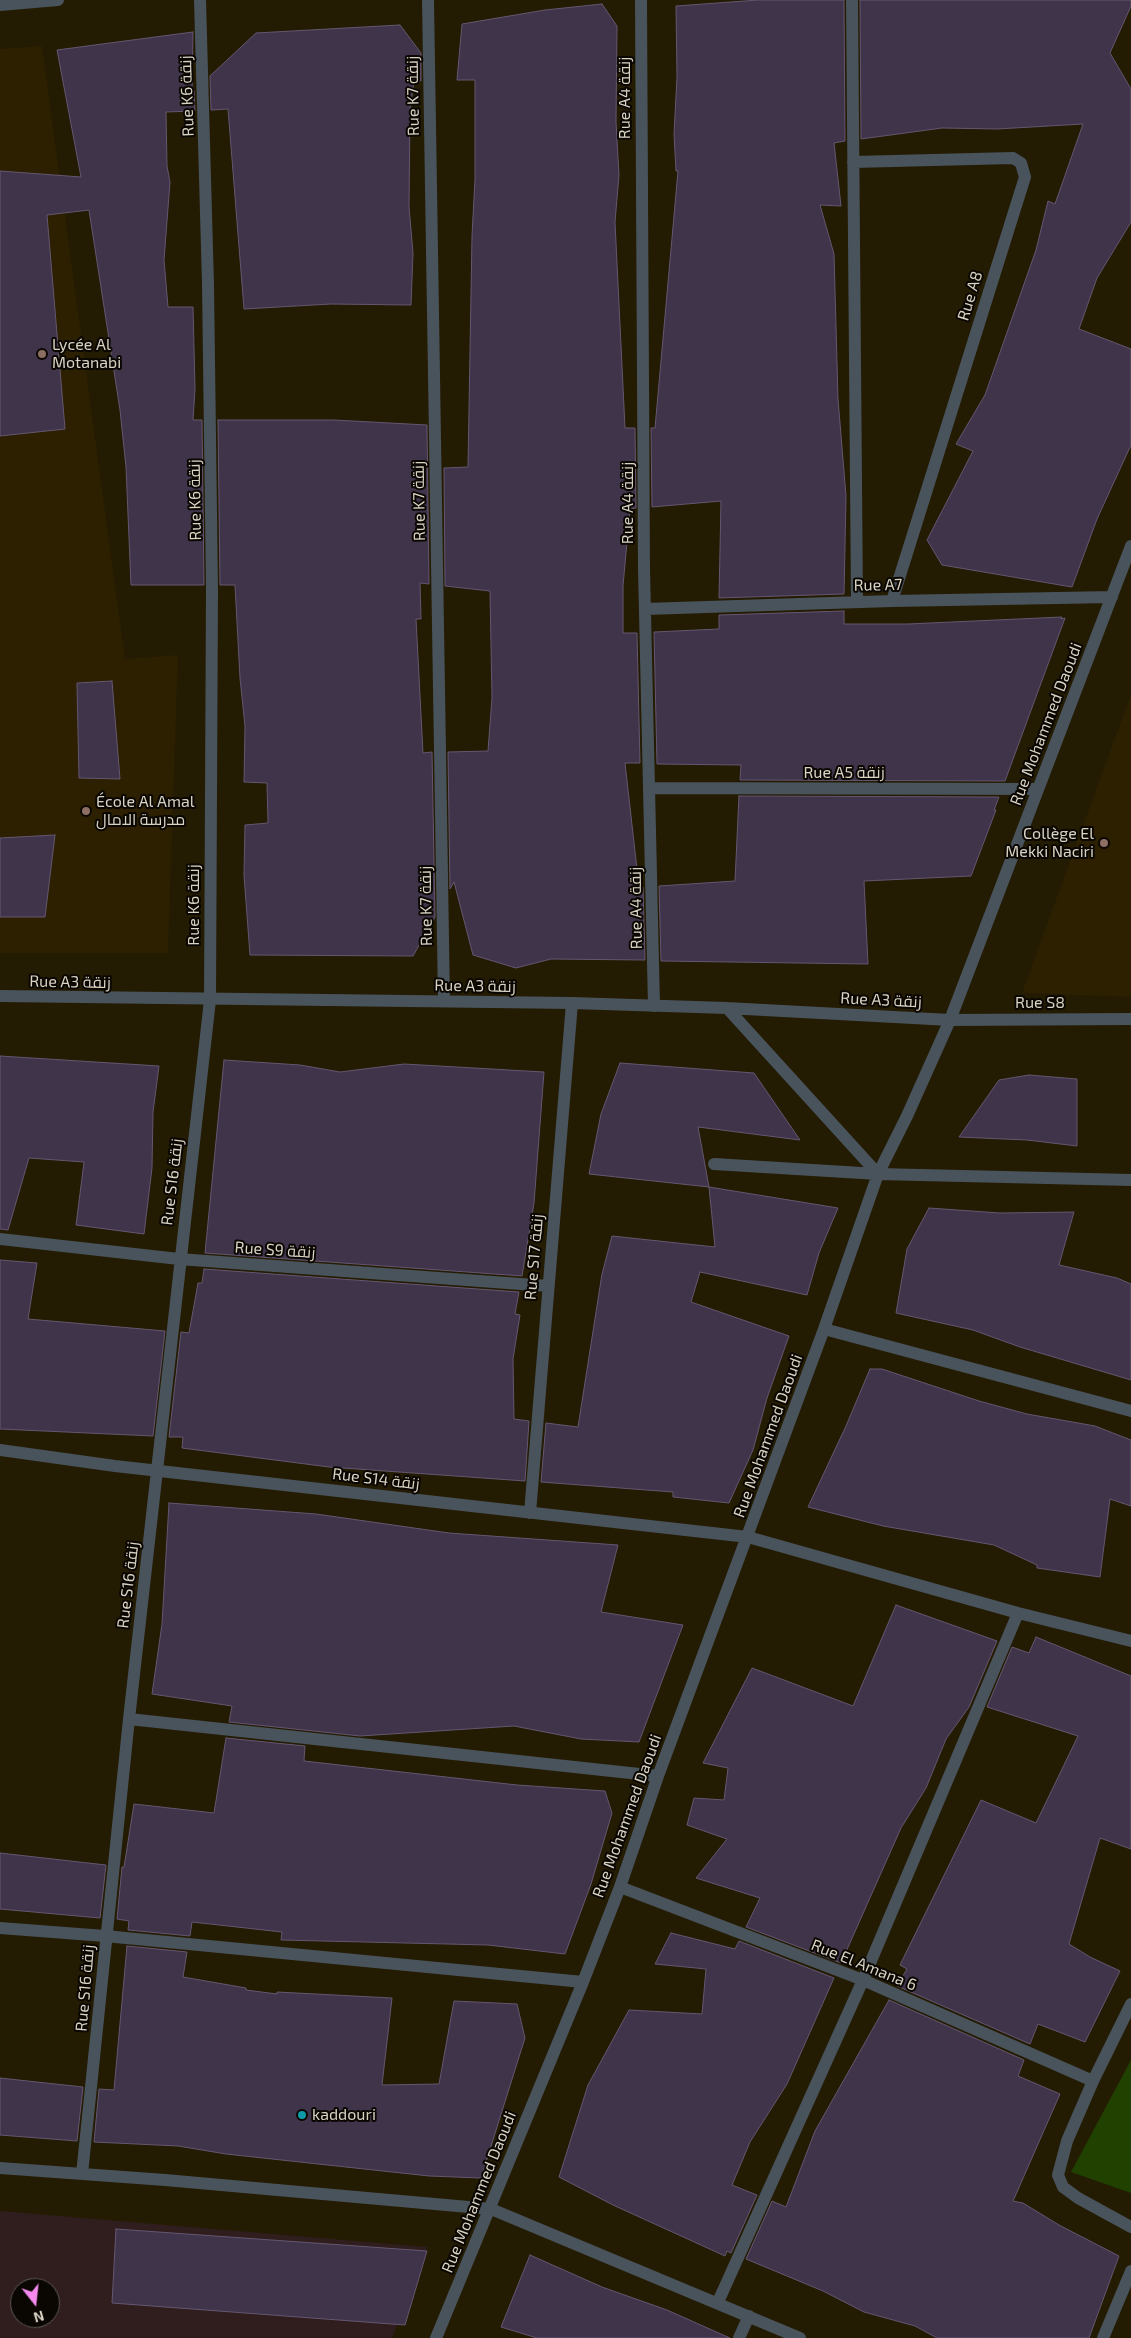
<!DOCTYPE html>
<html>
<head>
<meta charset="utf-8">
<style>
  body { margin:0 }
  #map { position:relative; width:1131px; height:2338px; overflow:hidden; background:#241b03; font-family:"Exo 2",sans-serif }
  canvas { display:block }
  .north { position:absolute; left:10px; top:2278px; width:50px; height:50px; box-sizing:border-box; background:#0a0601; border:1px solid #5d584f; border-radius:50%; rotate:164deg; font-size:14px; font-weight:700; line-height:20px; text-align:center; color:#d9d3c4 }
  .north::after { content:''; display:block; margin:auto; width:18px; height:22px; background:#f489f0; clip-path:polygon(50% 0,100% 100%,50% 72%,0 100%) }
</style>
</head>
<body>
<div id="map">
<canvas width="1131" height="2338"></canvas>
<div class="north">N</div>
</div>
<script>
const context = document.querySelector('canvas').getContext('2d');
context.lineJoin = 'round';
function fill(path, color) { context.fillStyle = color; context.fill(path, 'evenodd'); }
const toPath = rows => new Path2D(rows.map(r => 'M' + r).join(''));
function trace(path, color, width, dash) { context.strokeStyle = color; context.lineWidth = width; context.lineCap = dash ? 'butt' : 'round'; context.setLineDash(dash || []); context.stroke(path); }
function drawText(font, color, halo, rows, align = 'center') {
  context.font = font + ' "Exo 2",Cairo,sans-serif'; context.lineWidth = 4; context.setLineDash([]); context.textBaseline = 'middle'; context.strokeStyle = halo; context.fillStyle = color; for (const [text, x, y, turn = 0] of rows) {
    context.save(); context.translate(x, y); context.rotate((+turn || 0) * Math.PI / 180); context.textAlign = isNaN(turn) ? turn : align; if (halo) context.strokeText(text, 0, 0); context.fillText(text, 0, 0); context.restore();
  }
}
const built = toPath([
  [42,46,125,659,178,655,168,953,0,953,0,49],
  [1131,694,1131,997,1022,993]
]);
const industrial = toPath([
  [0,2211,427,2247,392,2338,0,2338],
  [20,2288,50,2288,50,2318,20,2318]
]);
const green = toPath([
  [1131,2060,1131,2193,1071,2172]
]);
const building = toPath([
  [758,0,844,0,845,141,834,143,841,206,820,205,834,254,838,399,846,496,844,594,719,598,721,501,652,507,651,428,655,428,678,171,676,171,674,134,677,77,676,6,758,0],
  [860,0,1131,0,1131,6,1110,53,1131,89,1131,222,1097,278,1079,329,1131,349,1131,445,1097,519,1072,587,942,565,927,540,973,451,956,444,985,395,1036,250,1048,201,1055,204,1083,124,997,129,942,128,861,139,860,0],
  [602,4,617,26,616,122,619,175,615,222,625,428,635,428,636,508,630,509,623,586,623,633,637,633,640,763,625,763,639,887,643,887,645,960,551,959,516,968,473,955,454,882,450,889,448,752,488,751,492,698,490,591,445,586,444,468,468,467,472,236,475,179,475,80,457,80,462,24,545,10,602,4],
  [400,25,421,53,421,81,414,82,410,109,409,207,413,253,411,305,331,304,244,309,228,109,211,110,210,76,256,33,400,25],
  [193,32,192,93,194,90,195,111,166,112,167,166,170,182,164,260,168,307,193,307,195,389,193,420,202,420,204,585,131,585,126,467,120,410,89,210,47,215,65,429,0,436,0,171,81,177,57,50,193,32],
  [218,420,334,420,427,425,429,584,420,583,421,619,416,619,423,753,432,752,435,917,413,956,250,955,244,875,245,825,268,823,267,783,244,782,245,726,240,678,235,585,220,585,218,420],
  [844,611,844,624,908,624,1062,617,1061,619,1065,618,1005,781,740,780,741,765,657,764,654,632,719,629,719,615,844,611],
  [112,681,120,779,79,778,77,683,112,681],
  [739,796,999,797,994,810,996,810,971,876,864,881,868,964,661,961,659,886,735,881,739,796],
  [55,835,45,917,0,917,0,838,55,835],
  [0,1056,159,1066,153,1112,152,1168,144,1234,76,1225,84,1162,29,1158,8,1230,0,1229,0,1056],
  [224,1060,300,1065,340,1072,404,1064,544,1072,534,1203,522,1276,205,1253,224,1060],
  [620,1063,754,1073,800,1140,698,1127,709,1187,589,1174,601,1114,620,1063],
  [1029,1075,1077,1079,1077,1146,1027,1140,959,1137,999,1080,1029,1075],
  [709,1187,838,1208,819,1253,807,1295,700,1272,691,1302,789,1336,767,1398,753,1450,729,1503,673,1497,673,1492,541,1482,546,1423,578,1427,602,1274,612,1236,715,1247,709,1187],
  [929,1208,1000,1213,1074,1212,1059,1265,1117,1278,1131,1284,1131,1380,1020,1347,973,1330,896,1313,907,1249,929,1208],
  [0,1260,37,1263,28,1319,165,1331,153,1436,0,1429,0,1260],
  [204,1269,519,1292,515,1314,520,1315,513,1359,514,1419,529,1421,525,1481,329,1467,182,1448,183,1437,169,1437,181,1332,189,1333,198,1283,202,1283,204,1269],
  [870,1369,882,1369,979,1401,1027,1414,1095,1426,1131,1440,1131,1506,1110,1499,1100,1577,1037,1568,1037,1565,994,1545,883,1526,808,1507,846,1426,870,1369],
  [169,1503,316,1514,449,1533,618,1545,601,1612,683,1625,639,1742,581,1739,514,1726,360,1736,229,1722,232,1706,152,1694,162,1624,169,1503],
  [896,1605,997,1641,969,1707,946,1739,926,1788,901,1828,841,1963,746,1927,760,1898,696,1878,727,1839,687,1825,694,1798,724,1800,728,1768,703,1763,752,1668,853,1706,896,1605],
  [1036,1637,1131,1676,1131,1849,1100,1838,1069,1944,1090,1957,1120,1971,1085,2042,1038,2024,1030,2044,897,1986,907,1969,900,1965,981,1800,1036,1823,1078,1736,987,1707,1012,1647,1029,1653,1036,1637],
  [226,1738,305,1746,304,1761,517,1785,605,1791,612,1813,591,1884,565,1954,488,1945,281,1940,282,1932,192,1922,190,1936,128,1930,129,1921,117,1919,122,1867,124,1867,134,1804,214,1813,226,1738],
  [0,1853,106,1865,100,1918,0,1909,0,1853],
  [671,1933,735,1949,739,1941,834,1978,787,2084,750,2142,732,2185,757,2195,731,2253,727,2251,725,2256,613,2205,559,2177,588,2085,629,2010,702,2014,706,1969,655,1964,671,1933],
  [127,1946,187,1952,183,1977,246,1988,246,1990,277,1994,277,1992,392,1998,382,2085,439,2084,454,2001,517,2004,525,2038,481,2178,429,2176,226,2154,178,2146,94,2142,99,2089,114,2090,127,1946],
  [889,2000,1024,2060,1018,2076,1060,2094,1013,2201,1023,2203,1059,2225,1119,2256,1089,2338,937,2338,915,2326,864,2312,823,2291,746,2259,772,2201,786,2207,815,2131,889,2000],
  [0,2078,83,2087,77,2141,0,2135,0,2078],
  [116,2229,427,2251,405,2325,112,2303,116,2229],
  [530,2255,602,2287,667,2310,730,2338,537,2338,501,2327,530,2255]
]);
const minor = toPath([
  [428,0,444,1001],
  [641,0,644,569,654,1006],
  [852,0,857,602],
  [0,5,58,0],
  [853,162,1013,158,1021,163,1025,177,892,601],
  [645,609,892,601,1112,597],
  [649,788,1038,789],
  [714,1164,878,1174,1131,1180],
  [0,1239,179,1259,548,1286],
  [824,1329,1131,1411],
  [0,1450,115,1466,748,1537,1018,1613,1131,1641],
  [530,1513,572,1003],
  [129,1719,658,1776],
  [620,1887,863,1980,1093,2081],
  [0,1928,105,1936,583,1982],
  [1131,2004,1093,2081,1067,2141,1058,2175,1063,2187,1078,2198,1131,2227],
  [0,2168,165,2180,491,2209,800,2338],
  [82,2174,129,1719,210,1000,212,589,208,284,200,0],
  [718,2302,863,1980,1018,1613],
  [436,2338,583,1982,620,1887,658,1776,824,1329,878,1174,907,1116,950,1020,1131,546],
  [739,2338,749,2316],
  [1103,2338,1131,2271]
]);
const tertiary = toPath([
  [0,996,572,1003,727,1008,950,1020,1131,1019],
  [727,1008,878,1174]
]);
const markers = [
  [42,354,5,"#8d6e63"],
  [86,811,5,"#8d6e63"],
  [1104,843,5,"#8d6e63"],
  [302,2115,5,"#0f9aa8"]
];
const streetNames = [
  ["Rue K6 زنقة",187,96,-92],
  ["Rue K7 زنقة",413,96,-91],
  ["Rue A4 زنقة",625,98,-90],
  ["Rue A8",970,296,-73],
  ["Rue K6 زنقة",195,500,-91],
  ["Rue K7 زنقة",419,501,-91],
  ["Rue A4 زنقة",628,503,-90],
  ["Rue A7",878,585,-1],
  ["Rue Mohammed Daoudi",1046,724,-69],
  ["Rue A5 زنقة",844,773],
  ["Rue K6 زنقة",194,905,-90],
  ["Rue K7 زنقة",426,906,-91],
  ["Rue A4 زنقة",636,908,-91],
  ["Rue A3 زنقة",70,982,1],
  ["Rue A3 زنقة",475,986,1],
  ["Rue A3 زنقة",881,1000,3],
  ["Rue S8",1040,1003],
  ["Rue S16 زنقة",172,1182,-83],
  ["Rue S9 زنقة",275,1250,4],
  ["Rue S17 زنقة",534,1257,-85],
  ["Rue Mohammed Daoudi",768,1436,-70],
  ["Rue S14 زنقة",376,1479,7],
  ["Rue S16 زنقة",128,1585,-83],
  ["Rue Mohammed Daoudi",627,1816,-70],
  ["Rue El Amana 6",864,1965,22],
  ["Rue S16 زنقة",85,1988,-85],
  ["Rue Mohammed Daoudi",479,2192,-68]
];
const poiNames = [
  ["Lycée Al",52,345],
  ["Motanabi",52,363],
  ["École Al Amal",96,802],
  ["مدرسة الامال",96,820],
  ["Collège El",1094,834,"right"],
  ["Mekki Naciri",1094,852,"right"],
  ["kaddouri",312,2115]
];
fill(built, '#2c2000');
fill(industrial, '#301d1e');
fill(green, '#204100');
fill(building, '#40344b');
trace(building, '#645770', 1);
trace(minor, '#49535b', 12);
trace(tertiary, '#49535b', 12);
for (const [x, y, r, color] of markers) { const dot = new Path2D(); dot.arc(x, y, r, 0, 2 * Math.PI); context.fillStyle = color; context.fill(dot); trace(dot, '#0a0601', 2); }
drawText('16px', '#d9d3c4', '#0a0601', streetNames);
drawText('16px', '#d9d3c4', '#0a0601', poiNames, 'left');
</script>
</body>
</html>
